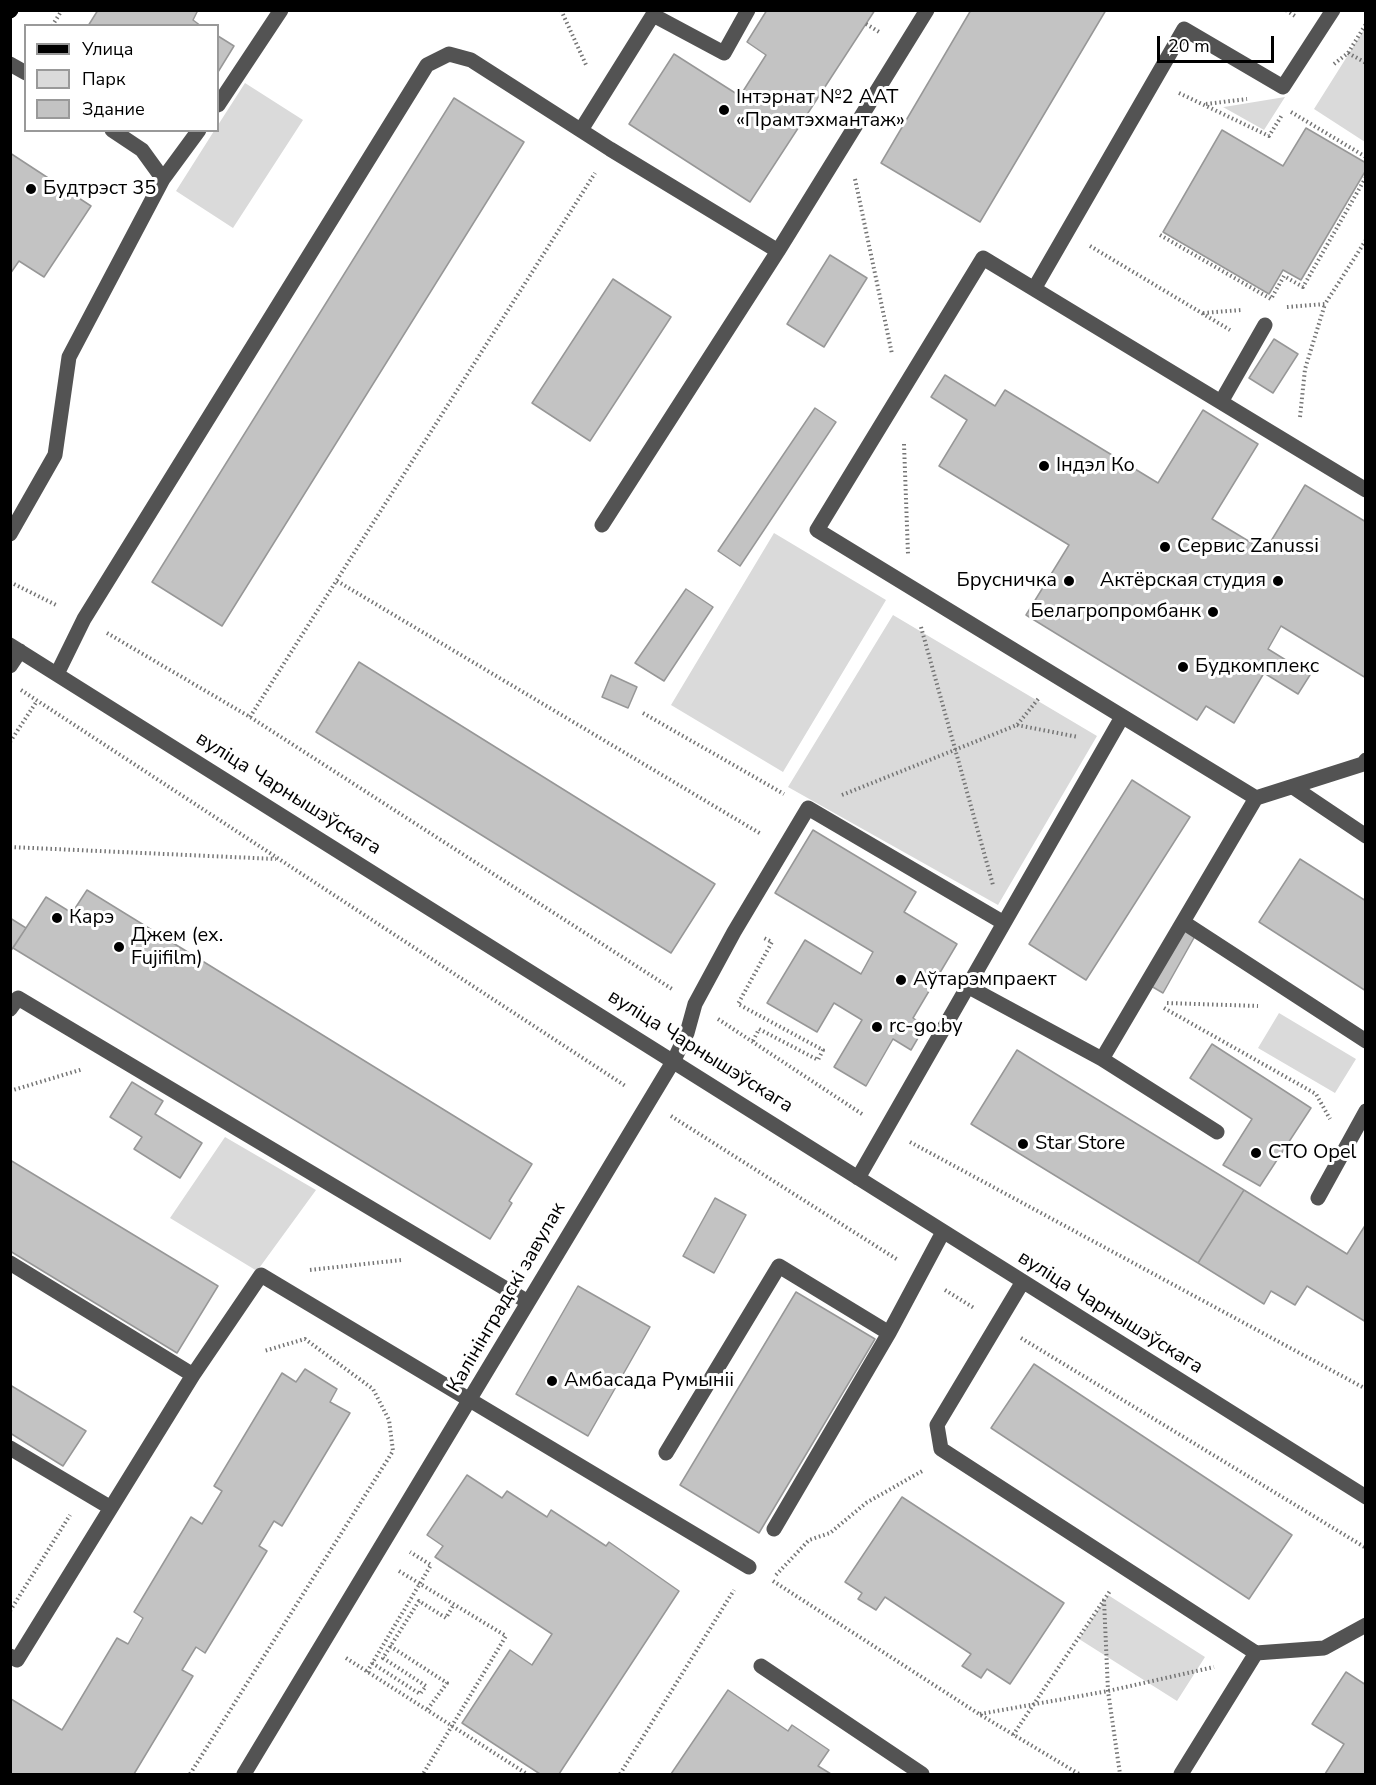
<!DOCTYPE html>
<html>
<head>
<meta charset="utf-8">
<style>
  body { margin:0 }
  #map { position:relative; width:1376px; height:1785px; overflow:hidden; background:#fff; font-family:"Nunito Sans",sans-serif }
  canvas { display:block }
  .frame { position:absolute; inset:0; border:12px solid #000; pointer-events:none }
  .legend { position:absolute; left:24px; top:24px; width:195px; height:108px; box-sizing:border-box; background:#fff; border:2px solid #999; margin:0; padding:8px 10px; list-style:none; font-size:18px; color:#000 }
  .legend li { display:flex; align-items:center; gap:12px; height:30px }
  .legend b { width:30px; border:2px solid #999 }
  .scale { position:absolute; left:1157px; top:36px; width:117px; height:27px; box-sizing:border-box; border:3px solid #000; border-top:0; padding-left:8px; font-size:18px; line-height:21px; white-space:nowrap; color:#000; -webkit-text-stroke:4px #fff; paint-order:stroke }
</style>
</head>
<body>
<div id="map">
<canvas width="1376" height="1785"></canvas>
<div class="frame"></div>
<ul class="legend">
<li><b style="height:8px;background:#000"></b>Улица</li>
<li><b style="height:16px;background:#dadada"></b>Парк</li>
<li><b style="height:16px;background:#c3c3c3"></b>Здание</li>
</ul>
<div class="scale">20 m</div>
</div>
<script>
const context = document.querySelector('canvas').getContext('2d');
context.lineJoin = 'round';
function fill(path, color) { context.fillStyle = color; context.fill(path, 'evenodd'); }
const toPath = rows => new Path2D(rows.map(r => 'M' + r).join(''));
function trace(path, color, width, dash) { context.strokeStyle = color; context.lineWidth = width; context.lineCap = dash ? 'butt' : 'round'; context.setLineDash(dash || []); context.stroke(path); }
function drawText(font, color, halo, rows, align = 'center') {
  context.font = font + ' "Nunito Sans",sans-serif'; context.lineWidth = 6; context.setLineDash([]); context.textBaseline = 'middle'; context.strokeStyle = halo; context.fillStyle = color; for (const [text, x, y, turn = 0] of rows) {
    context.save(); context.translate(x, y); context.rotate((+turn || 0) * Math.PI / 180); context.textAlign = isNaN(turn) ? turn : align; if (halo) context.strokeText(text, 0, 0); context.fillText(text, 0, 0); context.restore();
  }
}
const green = toPath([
  [1365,28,1365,142,1314,109],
  [245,83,303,120,233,228,176,191,214,131,218,130,218,125],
  [1285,97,1264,130,1223,107,1224,107],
  [774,533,886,600,783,772,671,705],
  [893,615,1097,736,998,905,788,787],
  [1279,1013,1356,1059,1335,1093,1258,1048],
  [225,1137,316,1190,257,1271,170,1218],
  [1108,1595,1205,1657,1177,1701,1079,1639]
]);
const building = toPath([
  [98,10,198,10,193,20,201,26,88,26,98,10],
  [767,10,875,10,750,202,629,124,674,54,740,96,766,55,747,42,767,10],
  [971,10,1106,10,980,222,881,163,971,10],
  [218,36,234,46,218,72,218,36],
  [454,98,524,142,222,626,152,582,454,98],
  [1306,128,1366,163,1366,170,1301,280,1283,270,1269,294,1163,232,1222,130,1283,166,1306,128],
  [10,153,91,206,44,277,19,261,10,274,10,153],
  [830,255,867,278,824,347,787,324,830,255],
  [613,279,671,317,590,441,532,403,613,279],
  [1274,339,1298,354,1273,393,1249,378,1274,339],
  [945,375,995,406,1005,390,1158,483,1203,410,1258,444,1212,519,1265,551,1305,485,1366,522,1366,678,1281,626,1268,649,1310,675,1298,694,1264,673,1234,723,1206,706,1197,720,1026,615,1069,545,939,466,967,420,931,397,945,375],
  [815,408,836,422,740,566,718,551,815,408],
  [686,589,713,607,664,681,635,663,686,589],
  [359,662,715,884,671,953,316,732,359,662],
  [611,675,637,687,628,708,602,697,611,675],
  [1132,780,1190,817,1086,980,1029,944,1132,780],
  [813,830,916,892,904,912,957,944,913,1018,925,1026,911,1050,893,1039,866,1086,834,1067,862,1020,834,1003,817,1032,767,1003,805,940,861,974,873,952,775,893,813,830],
  [1300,859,1366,901,1366,991,1259,922,1300,859],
  [87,890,532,1164,509,1201,512,1203,490,1239,13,948,46,897,72,913,87,890],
  [10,918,26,928,10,952,10,918],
  [1183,929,1195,936,1163,993,1151,986,1183,929],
  [1212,1044,1311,1108,1260,1186,1223,1165,1252,1119,1190,1078,1212,1044],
  [1017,1050,1244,1190,1198,1263,971,1124,1017,1050],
  [132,1082,163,1101,155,1114,202,1143,180,1178,134,1149,142,1137,110,1117,132,1082],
  [10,1160,218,1286,177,1353,10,1251,10,1160],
  [1244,1190,1347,1254,1366,1224,1366,1322,1307,1286,1295,1305,1271,1291,1264,1304,1198,1263,1244,1190],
  [715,1198,746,1215,714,1273,683,1256,715,1198],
  [578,1286,650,1327,588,1436,516,1394,578,1286],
  [796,1292,875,1339,759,1533,680,1485,796,1292],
  [1034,1364,1292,1535,1249,1599,991,1428,1034,1364],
  [305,1369,337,1389,330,1402,350,1413,282,1526,274,1521,259,1546,267,1551,205,1653,196,1647,182,1670,193,1676,134,1774,10,1774,11,1699,62,1730,117,1638,128,1644,143,1618,134,1612,191,1517,202,1524,222,1491,214,1486,282,1373,296,1382,305,1369],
  [10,1385,86,1431,63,1466,10,1433,10,1385],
  [467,1475,502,1498,507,1491,547,1517,551,1510,606,1546,609,1542,679,1591,559,1774,540,1774,462,1723,510,1650,532,1665,552,1634,435,1557,443,1546,427,1535,467,1475],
  [902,1497,1064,1603,1010,1684,987,1669,981,1678,962,1666,971,1654,885,1597,876,1610,858,1599,862,1593,845,1582,902,1497],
  [1346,1672,1366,1685,1366,1774,1325,1774,1344,1744,1312,1724,1346,1672],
  [728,1690,788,1731,792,1725,829,1750,818,1766,831,1774,671,1774,728,1690]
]);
const path = toPath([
  [561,10,587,67],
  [1286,10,1295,16],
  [866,24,881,33],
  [52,26,62,10],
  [1348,53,1366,63],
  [1334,64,1348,53,1366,24],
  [1179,93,1269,136,1282,115],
  [1206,104,1247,99],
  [1291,112,1366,157],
  [855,179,892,354],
  [1160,235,1271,299,1284,276,1303,287,1366,177],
  [1090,246,1230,330],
  [1287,307,1325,304,1366,240],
  [1203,313,1241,310],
  [1300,417,1305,369,1325,304],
  [904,444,908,554],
  [337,581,761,834],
  [10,582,58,606],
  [921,627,993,885],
  [107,633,250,717,672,989],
  [21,690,627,1087],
  [643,713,784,794],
  [250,717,595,173],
  [1017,725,1078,737],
  [10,742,37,701],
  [842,795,1017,725,1039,698],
  [10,847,276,859],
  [1167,1003,1258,1006],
  [1164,1008,1316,1094,1330,1119],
  [718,1019,862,1114],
  [753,1041,759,1029,818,1060,823,1050,738,1004,772,942,762,937],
  [10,1091,83,1069],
  [671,1116,898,1260],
  [910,1142,1366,1389],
  [310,1270,401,1260],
  [945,1290,974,1308],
  [1021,1338,1366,1548],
  [399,1571,506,1636,423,1774],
  [776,1575,809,1540,830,1533,866,1503,924,1470],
  [773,1581,979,1714,1079,1774],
  [1104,1600,1108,1691,1120,1774],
  [10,1611,70,1515],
  [390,1646,447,1683,427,1710],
  [346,1658,527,1774],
  [372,1663,420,1694,426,1686,383,1658,419,1601,446,1618,454,1604],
  [367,1672,431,1565,410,1552],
  [980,1714,1108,1691,1214,1667],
  [1013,1735,1110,1591],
  [190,1774,393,1451,389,1420,373,1389,305,1339,264,1351],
  [620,1774,734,1590]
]);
const minor = toPath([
  [653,15,724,53,748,10],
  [10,64,26,73],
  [218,105,281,10],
  [112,130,142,150,163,179],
  [581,130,656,10],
  [1034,289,1184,29,1283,87,1333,10],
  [1221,402,1265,325],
  [602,525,778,251],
  [10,534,55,455,69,357,163,179,199,130],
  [10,645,1366,1497],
  [10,666,20,651],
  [57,674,84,619,427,65,449,54,471,60,610,149,778,251,927,10],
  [1293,787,1366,836],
  [1256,798,817,530,983,258,1366,490],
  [1183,922,1366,1041],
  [967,986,1102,1059,1256,798,1363,764,1366,760],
  [10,1009,18,998,528,1302],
  [1102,1059,1217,1132],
  [858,1178,1122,717],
  [1318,1198,1366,1111],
  [10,1263,193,1375],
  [1022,1283,937,1425,941,1449,1256,1653,1324,1648,1366,1625],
  [889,1333,943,1232],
  [10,1448,111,1508],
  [666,1453,779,1266,889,1333,774,1529],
  [10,1656,17,1660,193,1375,261,1275,749,1567],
  [761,1666,922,1774],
  [244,1774,674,1060,687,1033,695,1004,734,932,808,808,1004,923],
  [1181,1774,1256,1653]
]);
const major = toPath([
  [10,11,11,10]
]);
const markers = [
  [724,110,6,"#000"],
  [31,189,6,"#000"],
  [1044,466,6,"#000"],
  [1165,547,6,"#000"],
  [1069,581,6,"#000"],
  [1278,581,6,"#000"],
  [1213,612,6,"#000"],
  [1183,667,6,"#000"],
  [57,918,6,"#000"],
  [119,947,6,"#000"],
  [901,980,6,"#000"],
  [877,1027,6,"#000"],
  [1023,1144,6,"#000"],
  [1256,1153,6,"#000"],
  [552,1381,6,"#000"]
];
const poiNames = [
  ["Інтэрнат №2 ААТ",736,98],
  ["«Прамтэхмантаж»",736,121],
  ["Будтрэст 35",43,189],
  ["Індэл Ко",1056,466],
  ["Сервис Zanussi",1177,547],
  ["Брусничка",1057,581,"right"],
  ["Актёрская студия",1266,581,"right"],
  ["Белагропромбанк",1201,612,"right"],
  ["Будкомплекс",1195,667],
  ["Карэ",69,918],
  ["Джем (ex.",131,936],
  ["Fujifilm)",131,959],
  ["Аўтарэмпраект",913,980],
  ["rc-go.by",889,1027],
  ["Star Store",1035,1144],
  ["СТО Opel",1268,1153],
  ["Амбасада Румыніі",564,1381]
];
const streetNames = [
  ["вуліца Чарнышэўскага",288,794,32],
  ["вуліца Чарнышэўскага",700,1052,32],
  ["Калінінградскі завулак",507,1298,-60],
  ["вуліца Чарнышэўскага",1110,1313,32]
];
fill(green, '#dadada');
fill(building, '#c3c3c3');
trace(building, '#979797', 1.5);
trace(path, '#757575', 4, [1.5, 3]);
trace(minor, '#535353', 15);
trace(major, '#000', 15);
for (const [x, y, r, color] of markers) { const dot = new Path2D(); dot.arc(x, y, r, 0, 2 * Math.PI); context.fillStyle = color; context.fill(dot); trace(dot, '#fff', 2); }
drawText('20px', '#000', '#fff', poiNames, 'left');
drawText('20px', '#000', '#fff', streetNames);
</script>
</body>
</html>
